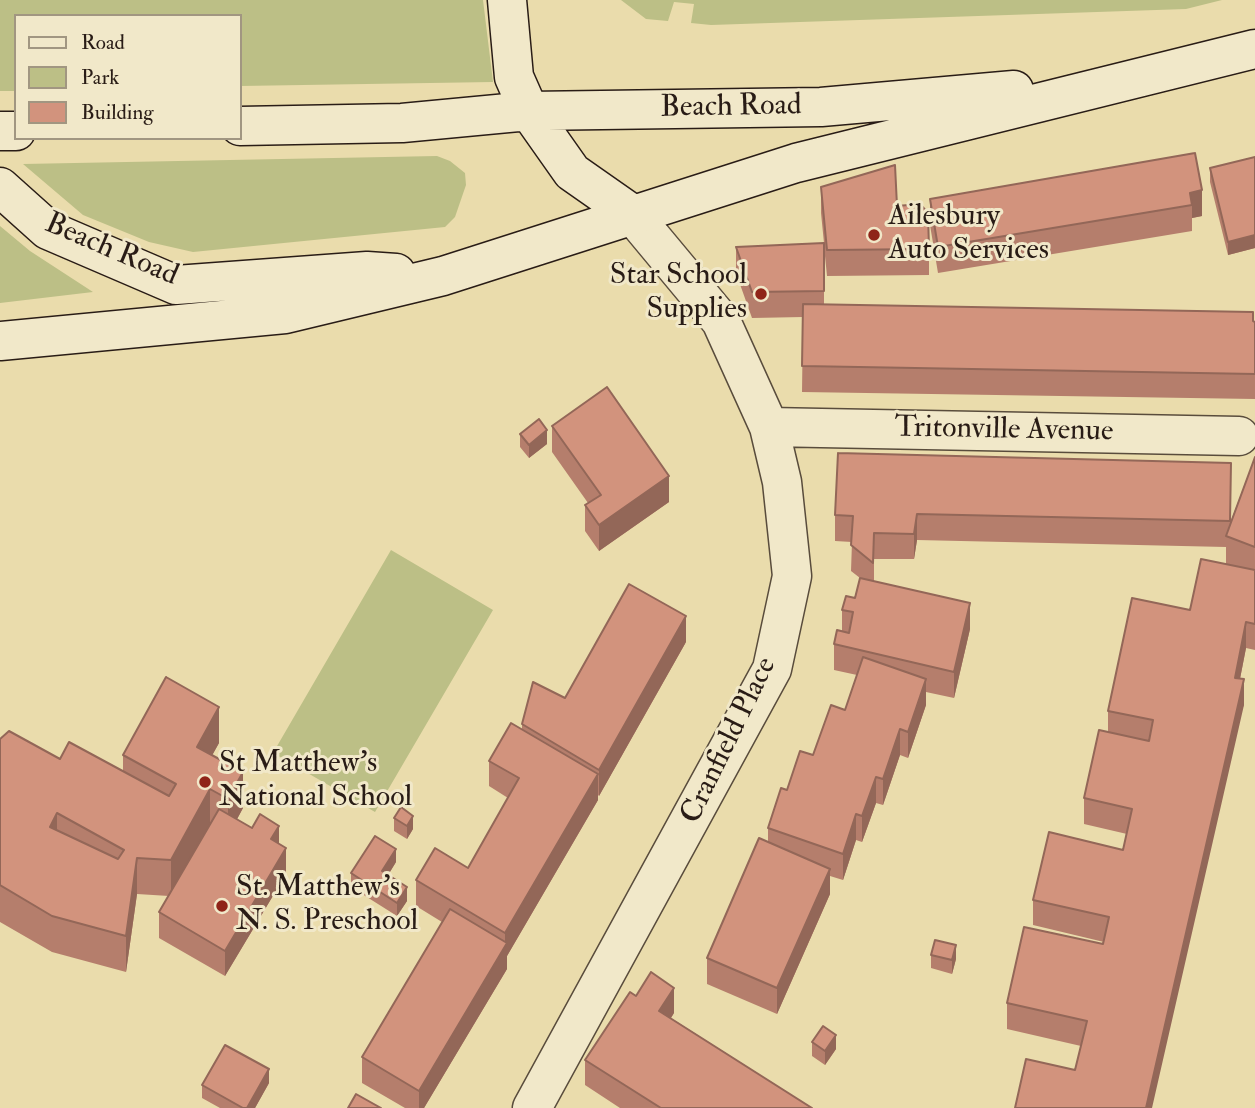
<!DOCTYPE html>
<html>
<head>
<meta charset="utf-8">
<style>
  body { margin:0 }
  #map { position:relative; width:1255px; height:1108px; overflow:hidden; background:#eadcac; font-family:"IM FELL Double Pica",serif }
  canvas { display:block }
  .legend { position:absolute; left:14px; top:14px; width:228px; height:126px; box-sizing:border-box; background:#f1e8c9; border:2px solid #a19681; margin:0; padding:9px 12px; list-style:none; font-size:21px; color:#291c16 }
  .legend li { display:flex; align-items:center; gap:14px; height:35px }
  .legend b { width:35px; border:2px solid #a19681 }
</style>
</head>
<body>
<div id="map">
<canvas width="1255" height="1108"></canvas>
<ul class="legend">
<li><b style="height:9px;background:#f1e8c9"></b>Road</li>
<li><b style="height:19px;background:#bcbf86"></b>Park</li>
<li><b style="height:19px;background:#d2937d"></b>Building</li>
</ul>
</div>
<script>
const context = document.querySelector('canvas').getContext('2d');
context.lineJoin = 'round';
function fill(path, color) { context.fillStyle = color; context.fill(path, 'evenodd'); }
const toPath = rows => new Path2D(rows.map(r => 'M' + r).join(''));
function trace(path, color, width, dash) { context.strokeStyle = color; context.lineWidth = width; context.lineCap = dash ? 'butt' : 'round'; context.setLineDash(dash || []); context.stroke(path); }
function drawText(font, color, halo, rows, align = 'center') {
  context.font = font + ' "IM FELL Double Pica",serif'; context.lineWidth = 6; context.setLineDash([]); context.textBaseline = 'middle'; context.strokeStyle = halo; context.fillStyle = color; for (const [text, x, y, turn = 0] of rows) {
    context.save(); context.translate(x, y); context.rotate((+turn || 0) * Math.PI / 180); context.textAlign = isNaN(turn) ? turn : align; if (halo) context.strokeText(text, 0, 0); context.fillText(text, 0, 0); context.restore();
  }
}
const green = toPath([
  [0,0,483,0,493,82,240,86,240,16,16,16,16,91,0,91],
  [621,0,1222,0,1186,9,711,25,691,23,694,4,674,2,668,21,646,19],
  [437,156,450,161,465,173,466,185,455,217,445,227,193,252,149,242,83,215,23,164],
  [0,226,30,251,93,292,0,303],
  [391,550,493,610,375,812,273,753]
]);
const street = toPath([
  [769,427,1239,436],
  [532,1108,772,669,792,576,782,482,769,427,721,321,632,214]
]);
const secondary = toPath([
  [507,0,514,77,529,111,572,172,632,214],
  [240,126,402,123,529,111,821,107,1014,90],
  [0,131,16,131],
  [0,187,48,230,176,285,367,271,396,273],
  [0,341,285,314,443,276,796,163,1255,49]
]);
const wall = toPath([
  [1195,153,1202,216,1192,218,1192,231,938,273,930,225,930,199],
  [1255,157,1255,248,1228,255,1210,182,1210,168],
  [821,187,897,206,929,249,929,275,827,276,824,246,824,304,1255,322,1255,399,802,392,803,317,752,318,736,273,736,247,824,243,821,213],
  [552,426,669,502,599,551,585,531,585,505,588,503,552,452],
  [520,434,547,444,529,458,520,447],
  [1255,457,1255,650,1246,648,1240,679,1244,705,1075,1070,1081,1046,1007,1029,1007,1003,1103,944,1104,942,1033,925,1033,900,1123,850,1127,834,1084,824,1084,798,1108,732,1108,711,1226,564,1226,547,917,540,914,559,874,559,874,581,970,629,954,698,926,692,926,705,908,758,900,755,883,805,876,803,862,842,856,840,843,880,830,876,830,894,777,1014,707,984,707,958,768,841,768,828,787,790,845,710,857,675,834,670,834,644,842,631,842,610,855,598,860,578,851,571,852,542,835,541,835,515,1231,489,1230,523],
  [686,642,599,796,598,795,598,800,507,956,507,969,424,1108,405,1108,362,1083,362,1057,442,922,416,906,416,880,468,868,508,798,489,786,489,761,522,729,522,724,565,698],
  [0,739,60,759,123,771,123,755,219,743,212,755,243,808,237,819,279,844,286,874,225,976,159,938,159,912,169,896,137,894,126,972,52,952,0,922],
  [394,818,413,829,407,839,394,831],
  [396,862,388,875,407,901,397,916,351,887,351,873],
  [931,955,956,959,952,974,931,968],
  [674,1013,671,1018,812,1108,620,1108,585,1085,585,1060],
  [812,1042,836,1049,825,1065,812,1056],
  [269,1083,255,1108,220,1108,202,1098,202,1085]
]);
const shadedWall = toPath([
  [1202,190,1202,216,1192,218,1192,205,1190,193],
  [1255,235,1255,248,1228,255,1228,242],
  [547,430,547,444,529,458,529,445],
  [669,476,669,502,599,551,599,525],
  [917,514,917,540,914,559,914,534],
  [970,603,970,629,954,698,954,672],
  [686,616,686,642,599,796,599,770],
  [1246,622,1246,648,1235,704,1235,678],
  [926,679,926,705,908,758,908,732],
  [1244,679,1244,705,1152,1108,1146,1108],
  [219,707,219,743,197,783,197,747],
  [900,729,900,755,883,805,883,779],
  [243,772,243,808,228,836,228,799],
  [598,774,598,800,507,956,507,969,424,1108,419,1108,419,1091,505,946,505,933],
  [876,777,876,803,862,842,862,816],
  [210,789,210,826,171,896,171,860],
  [57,813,57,850,50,827],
  [856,814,856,840,843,880,843,854],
  [413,816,413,829,407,839,407,826],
  [279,826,279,852,271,839],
  [286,848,286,874,225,976,225,951],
  [396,849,396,862,382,885,382,871],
  [137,858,137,894,126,972,126,936],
  [830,869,830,894,777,1014,777,988],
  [407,887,407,901,397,916,397,903],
  [956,945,956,959,952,974,952,960],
  [674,988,674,1013,659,1036,659,1011],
  [836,1035,836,1049,825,1065,825,1051],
  [269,1069,269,1083,255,1108,247,1108]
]);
const building = toPath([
  [1195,153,1202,190,1190,193,1192,205,938,247,930,199,1195,153],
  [1255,157,1255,235,1228,242,1210,168,1255,157],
  [895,165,897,206,920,204,928,213,929,249,827,250,821,187,895,165],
  [824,243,824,291,752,292,736,247,824,243],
  [803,304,1253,312,1253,321,1255,322,1255,374,802,366,803,304],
  [607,387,669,476,599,525,585,505,601,495,552,426,607,387],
  [539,419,547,430,529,445,520,434,539,419],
  [838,453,1231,463,1230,521,917,514,914,534,874,533,873,563,851,545,853,516,835,515,838,453],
  [1255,457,1255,547,1226,536,1255,457],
  [1201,559,1255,570,1255,624,1246,622,1235,678,1244,679,1146,1108,1015,1108,1026,1059,1075,1070,1087,1021,1007,1003,1024,927,1103,944,1109,917,1033,900,1049,832,1123,850,1132,809,1084,798,1099,730,1149,741,1153,720,1108,711,1132,598,1190,610,1201,559],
  [860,578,970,603,954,672,834,644,837,630,849,633,853,612,842,610,846,596,855,598,860,578],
  [629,584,686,616,599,770,522,724,533,682,565,698,629,584],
  [863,657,926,679,908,732,900,729,883,779,876,777,862,816,856,814,843,854,768,828,781,788,787,790,800,751,813,755,831,705,845,710,863,657],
  [166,677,219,707,197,747,243,772,228,799,210,789,171,860,137,858,126,936,52,916,0,885,0,739,9,731,60,759,69,742,169,796,176,784,123,755,166,677],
  [57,813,124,850,118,859,50,827,57,813],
  [511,723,598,774,505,933,416,880,435,848,468,868,519,778,489,761,511,723],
  [401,807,413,816,407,826,394,818,401,807],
  [219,809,252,828,260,814,279,826,271,839,286,848,225,951,159,912,219,809],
  [375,836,396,849,382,871,407,887,397,903,351,873,375,836],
  [759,838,830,869,777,988,707,958,759,838],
  [450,909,507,943,419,1091,362,1057,450,909],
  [935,940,956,945,952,960,931,955,935,940],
  [651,972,674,988,659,1011,812,1108,661,1108,585,1060,630,992,636,996,651,972],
  [823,1026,836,1035,825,1051,812,1042,823,1026],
  [225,1045,269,1069,247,1108,243,1108,202,1085,225,1045],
  [356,1094,381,1108,348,1108,356,1094]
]);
const markers = [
  [874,235,7,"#8f2418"],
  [761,294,7,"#8f2418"],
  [205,782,7,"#8f2418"],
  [222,906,7,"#8f2418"]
];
const streetNames = [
  ["Beach Road",731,108,-1],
  ["Beach Road",111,251,23],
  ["Tritonville Avenue",1004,431,1],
  ["Cranfield Place",730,741,-64]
];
const poiNames = [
  ["Ailesbury",888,218],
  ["Auto Services",888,252],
  ["Star School",747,277,"right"],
  ["Supplies",747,311,"right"],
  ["St Matthew's",219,765],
  ["National School",219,799],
  ["St. Matthew's",236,889],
  ["N. S. Preschool",236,923]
];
fill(green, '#bcbf86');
trace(street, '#594c3c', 41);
trace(secondary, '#291c16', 41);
trace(street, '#f1e8c9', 38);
trace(secondary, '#f1e8c9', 38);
fill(wall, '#b57e6c');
fill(shadedWall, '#936758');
fill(building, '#d2937d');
trace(building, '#936758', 2);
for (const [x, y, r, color] of markers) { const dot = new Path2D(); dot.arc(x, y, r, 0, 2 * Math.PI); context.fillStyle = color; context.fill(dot); trace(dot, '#f1e8c9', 2.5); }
drawText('30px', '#291c16', '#f1e8c9', streetNames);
drawText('30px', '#291c16', '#f1e8c9', poiNames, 'left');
</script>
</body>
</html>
